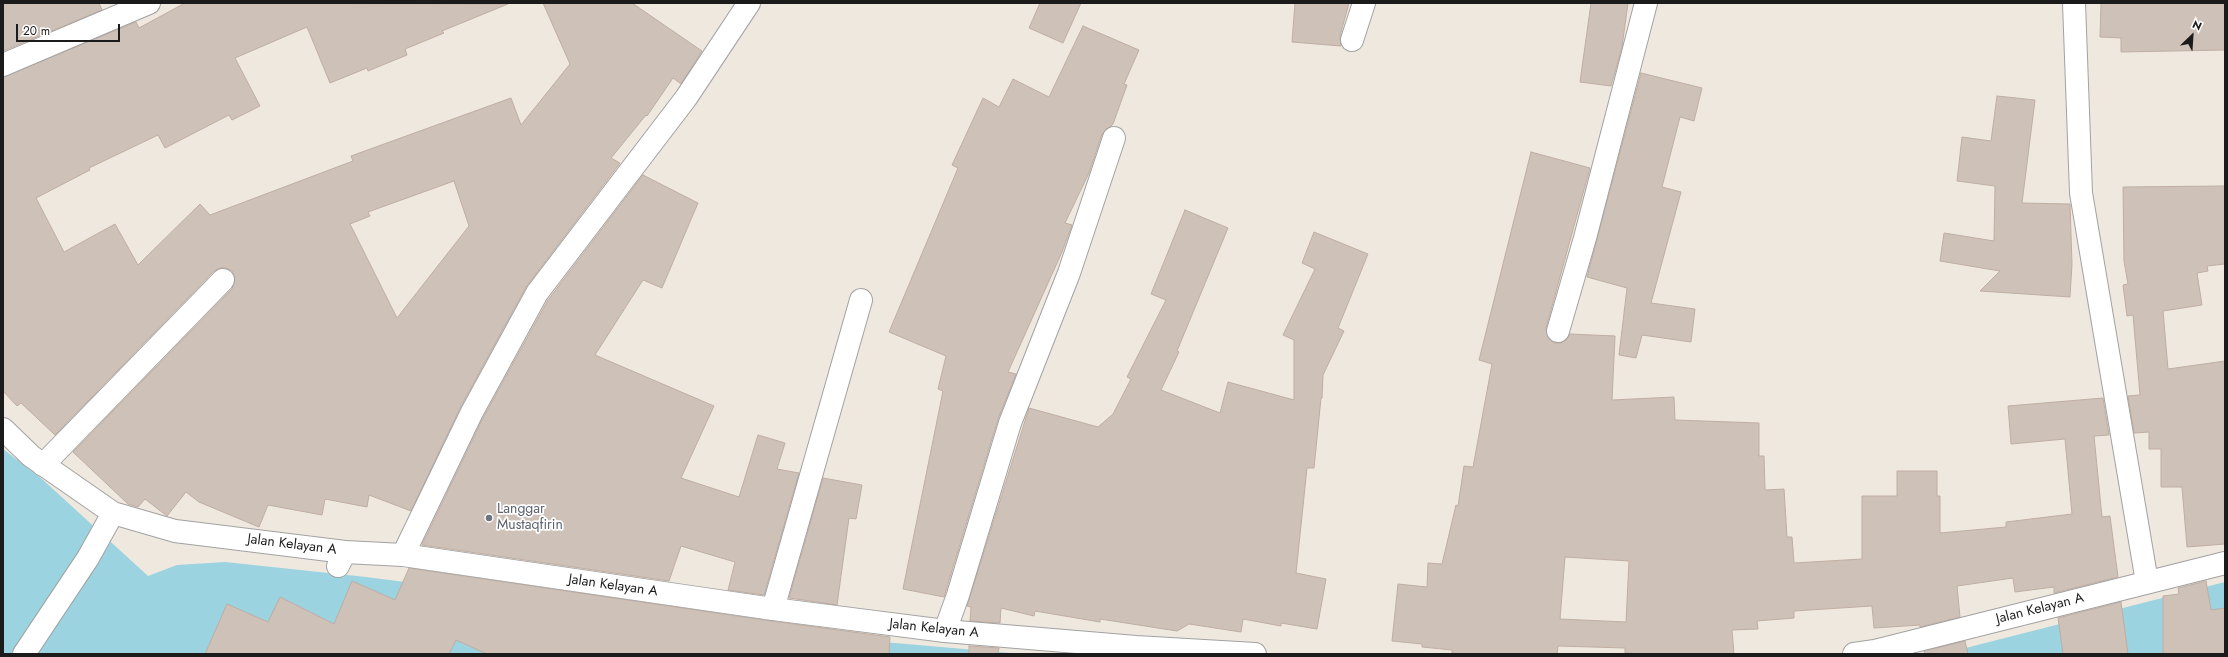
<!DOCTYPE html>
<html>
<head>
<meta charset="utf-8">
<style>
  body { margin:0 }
  #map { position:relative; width:2228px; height:657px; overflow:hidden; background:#eee8df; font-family:Jost,sans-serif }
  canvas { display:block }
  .frame { position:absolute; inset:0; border:4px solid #1b1b1b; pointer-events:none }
  .north { position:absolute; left:2172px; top:16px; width:40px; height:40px; -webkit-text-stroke:3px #fff; paint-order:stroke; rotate:25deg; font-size:11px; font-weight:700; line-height:16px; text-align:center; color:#1b1b1b }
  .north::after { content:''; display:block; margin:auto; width:14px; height:18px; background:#1b1b1b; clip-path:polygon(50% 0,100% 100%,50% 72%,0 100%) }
  .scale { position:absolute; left:16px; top:24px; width:104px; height:18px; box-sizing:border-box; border:2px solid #1b1b1b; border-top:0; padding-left:5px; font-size:12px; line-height:14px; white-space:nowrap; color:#1b1b1b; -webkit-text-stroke:3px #fff; paint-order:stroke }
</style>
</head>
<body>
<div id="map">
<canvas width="2228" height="657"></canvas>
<div class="frame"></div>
<div class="north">N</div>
<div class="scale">20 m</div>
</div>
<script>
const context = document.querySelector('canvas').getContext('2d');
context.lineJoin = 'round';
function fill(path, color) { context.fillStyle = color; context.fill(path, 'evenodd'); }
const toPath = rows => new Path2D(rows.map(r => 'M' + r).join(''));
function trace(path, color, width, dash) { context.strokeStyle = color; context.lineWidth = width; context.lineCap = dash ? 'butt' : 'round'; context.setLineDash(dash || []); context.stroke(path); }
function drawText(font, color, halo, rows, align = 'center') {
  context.font = font + ' Jost,sans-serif'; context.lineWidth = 3.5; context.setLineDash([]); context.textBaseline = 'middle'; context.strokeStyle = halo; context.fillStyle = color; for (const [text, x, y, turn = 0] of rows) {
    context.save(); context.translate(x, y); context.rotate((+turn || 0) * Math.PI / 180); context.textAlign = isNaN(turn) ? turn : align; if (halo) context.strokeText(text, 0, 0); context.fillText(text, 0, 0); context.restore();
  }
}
const water = toPath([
  [3,449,42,479,148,576,177,565,225,562,366,577,838,638,1021,654,3,654],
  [2225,582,2225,654,1942,654]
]);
const building = toPath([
  [3,3,99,3,102,10,3,51,3,3],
  [185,3,508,4,442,31,444,33,405,49,407,55,368,71,367,68,330,83,307,27,235,58,260,106,232,120,229,115,165,148,158,135,89,168,90,170,36,198,64,252,115,224,138,265,200,204,210,215,353,161,351,156,511,98,521,125,570,64,543,3,632,3,702,51,681,84,673,78,647,116,646,115,611,158,620,163,526,287,461,406,411,511,369,495,367,507,325,499,322,515,268,505,259,527,199,502,186,492,167,516,145,499,138,507,128,504,73,452,232,289,235,277,232,271,226,268,220,268,214,271,55,435,21,403,17,406,3,391,3,77,136,22,139,28,185,3],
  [454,181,469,226,397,318,350,224,370,216,368,212,454,181],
  [1040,3,1081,3,1063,43,1029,28,1040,3],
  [1295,3,1349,3,1340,36,1341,46,1292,42,1295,3],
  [1591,3,1628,3,1622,47,1611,86,1580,82,1591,3],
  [2101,3,2225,3,2225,50,2121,52,2121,38,2100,37,2101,3],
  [1083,26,1139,50,1124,84,1127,85,1113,124,1102,134,1089,173,1065,223,1072,225,1062,252,1008,372,1016,374,998,419,944,597,903,589,943,391,938,389,946,356,889,332,958,168,952,165,983,98,999,107,1013,79,1049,97,1083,26],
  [1641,73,1702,88,1694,121,1680,117,1662,187,1681,192,1651,303,1695,309,1691,342,1642,335,1636,358,1619,355,1627,288,1587,277,1641,73],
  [1997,96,2035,100,2022,203,2070,204,2072,264,2070,297,1980,291,2000,271,1940,261,1944,233,1994,241,1995,186,1957,181,1962,137,1991,141,1997,96],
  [1531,152,1590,168,1546,328,1549,339,1554,343,1561,343,1566,340,1570,334,1615,336,1612,400,1674,397,1675,420,1759,423,1759,456,1764,456,1765,490,1784,489,1787,537,1792,537,1794,563,1862,559,1862,496,1897,496,1897,471,1937,471,1937,496,1940,496,1940,533,2006,527,2006,522,2072,514,2065,439,2011,444,2008,406,2103,398,2109,435,2094,436,2102,517,2110,516,2118,577,2054,593,2054,587,2015,592,2013,578,1957,586,1960,617,1920,627,1920,625,1874,628,1872,606,1794,611,1794,618,1757,621,1758,629,1732,630,1734,654,1647,654,1625,653,1625,648,1558,646,1557,654,1466,654,1452,653,1452,650,1422,647,1422,644,1392,641,1398,584,1427,587,1428,563,1442,564,1456,505,1458,506,1464,466,1473,467,1492,364,1479,360,1531,152],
  [1565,557,1629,561,1626,622,1560,619,1565,557],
  [643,175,698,203,662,288,643,280,595,355,714,406,681,478,739,497,758,435,785,443,777,469,799,473,764,595,728,590,735,562,681,546,669,581,422,545,483,418,548,300,643,175],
  [2225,186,2225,264,2207,266,2208,271,2197,273,2202,305,2163,311,2168,369,2225,361,2225,544,2187,547,2182,487,2161,487,2161,449,2149,449,2149,432,2134,433,2128,396,2140,395,2133,315,2127,316,2123,285,2128,284,2124,261,2123,187,2225,186],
  [1185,210,1228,228,1177,351,1179,352,1161,390,1220,413,1228,382,1294,400,1294,340,1283,335,1315,269,1302,263,1314,232,1368,254,1338,328,1344,331,1323,375,1322,398,1321,398,1314,468,1307,468,1296,573,1326,579,1317,629,1281,623,1281,626,1243,619,1241,632,1189,624,1177,631,1100,619,1100,622,1035,611,1034,616,1001,608,1000,623,970,621,971,607,967,606,1029,408,1098,427,1113,414,1131,379,1127,377,1166,300,1151,294,1185,210],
  [823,478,862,485,856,519,849,518,837,605,789,598,823,478],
  [409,568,771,621,890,637,889,654,487,654,456,640,449,654,205,654,227,604,268,622,280,597,334,624,352,581,395,600,409,568],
  [2206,581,2211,610,2225,608,2225,654,2163,654,2163,596,2179,594,2178,588,2206,581],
  [2121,602,2128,654,2063,654,2058,618,2121,602],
  [1965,641,1968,654,1925,654,1924,651,1965,641],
  [969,646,999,648,998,654,969,654,969,646]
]);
const minor = toPath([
  [2074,3,2081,193,2147,582],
  [1352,40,1364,3],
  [3,65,149,3],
  [1558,331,1585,238,1646,3],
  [43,465,223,280],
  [403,555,472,412,537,293,686,98,749,3],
  [338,566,345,552],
  [773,609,861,300],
  [945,631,958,595,1010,423,1069,273,1114,138]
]);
const tertiary = toPath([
  [3,429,31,456,113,513,175,531,345,552,403,555,773,609,945,631,1136,647,1255,654],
  [24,654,88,558,113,513],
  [1854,654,1875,651,2225,563]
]);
const markers = [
  [489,518,4,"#6b7280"]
];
const worshipNames = [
  ["Langgar",497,510],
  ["Mustaqfirin",497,526]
];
const streetNames = [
  ["Jalan Kelayan A",292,545,7],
  ["Jalan Kelayan A",613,586,8],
  ["Jalan Kelayan A",2040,609,-14],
  ["Jalan Kelayan A",934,629,6]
];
fill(water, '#9bd3e0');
fill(building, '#cec1b8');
trace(building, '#c0ada1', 1);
trace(minor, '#a2a2a2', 24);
trace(tertiary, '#a2a2a2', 24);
trace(minor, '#fff', 22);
trace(tertiary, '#fff', 22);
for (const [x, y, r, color] of markers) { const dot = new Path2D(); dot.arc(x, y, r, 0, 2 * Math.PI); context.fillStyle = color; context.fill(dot); trace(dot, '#fff', 1.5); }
drawText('14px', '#5b616d', '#fff', worshipNames, 'left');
drawText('14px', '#1b1b1b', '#fff', streetNames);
</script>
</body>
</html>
